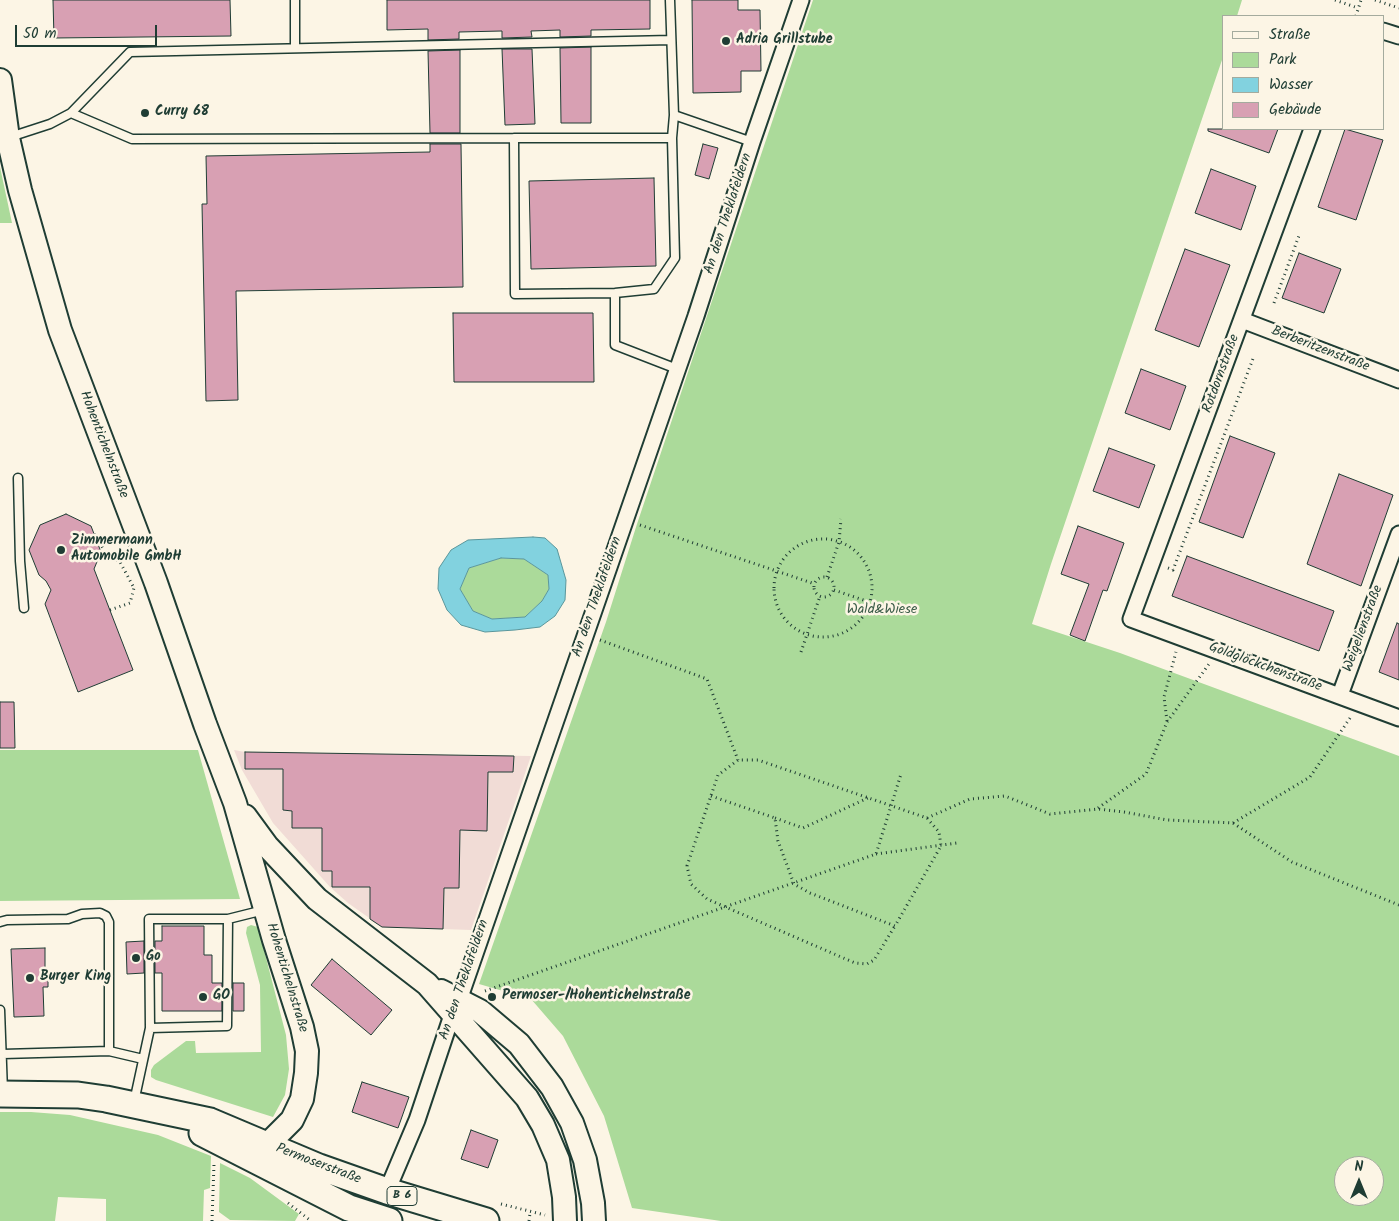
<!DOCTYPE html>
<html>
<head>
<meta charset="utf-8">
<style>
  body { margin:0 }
  #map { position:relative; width:1399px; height:1221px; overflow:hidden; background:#fcf5e5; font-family:Kalam,sans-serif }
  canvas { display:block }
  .legend { position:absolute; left:1222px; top:15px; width:162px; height:115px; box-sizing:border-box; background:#fcf5e5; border:1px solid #a4ab9e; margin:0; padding:6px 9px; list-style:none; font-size:15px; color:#1f3d34 }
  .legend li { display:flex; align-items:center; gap:10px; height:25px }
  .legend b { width:25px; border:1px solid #a4ab9e }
  .north { position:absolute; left:1334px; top:1156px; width:50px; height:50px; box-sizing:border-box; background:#fcf5e5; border:1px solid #a4ab9e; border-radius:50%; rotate:0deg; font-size:14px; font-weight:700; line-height:20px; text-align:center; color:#1f3d34 }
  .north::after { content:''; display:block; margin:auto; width:18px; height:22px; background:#1f3d34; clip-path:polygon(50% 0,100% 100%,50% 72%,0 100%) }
  .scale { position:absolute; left:15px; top:25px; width:142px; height:22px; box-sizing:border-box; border:2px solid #1f3d34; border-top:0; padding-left:6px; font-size:15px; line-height:18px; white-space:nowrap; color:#1f3d34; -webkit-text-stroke:4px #fcf5e5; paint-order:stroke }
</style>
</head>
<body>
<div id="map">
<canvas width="1399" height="1221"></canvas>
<ul class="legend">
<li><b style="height:6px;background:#fcf5e5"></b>Straße</li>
<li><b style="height:14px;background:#abda9a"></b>Park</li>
<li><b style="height:14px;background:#82d2df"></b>Wasser</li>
<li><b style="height:14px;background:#d8a0b3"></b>Gebäude</li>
</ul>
<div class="north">N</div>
<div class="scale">50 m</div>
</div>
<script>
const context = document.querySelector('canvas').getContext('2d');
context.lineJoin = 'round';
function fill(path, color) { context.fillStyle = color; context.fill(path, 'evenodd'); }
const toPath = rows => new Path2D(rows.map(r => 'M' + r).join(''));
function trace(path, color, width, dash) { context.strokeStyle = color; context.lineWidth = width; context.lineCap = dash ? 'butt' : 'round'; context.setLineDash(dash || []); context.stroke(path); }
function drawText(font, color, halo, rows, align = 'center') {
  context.font = font + ' Kalam,sans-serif'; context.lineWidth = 5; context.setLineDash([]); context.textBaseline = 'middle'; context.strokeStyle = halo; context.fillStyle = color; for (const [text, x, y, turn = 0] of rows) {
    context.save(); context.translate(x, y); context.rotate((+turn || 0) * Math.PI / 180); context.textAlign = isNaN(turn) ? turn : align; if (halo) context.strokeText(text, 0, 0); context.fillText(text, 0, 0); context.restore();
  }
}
const built = toPath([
  [234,750,245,752,531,756,471,930,382,927,348,903,330,887,273,823,242,770]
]);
const green = toPath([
  [813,0,1242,0,1237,16,1223,16,1223,57,1051,564,1032,624,1120,653,1399,756,1399,1221,721,1221,632,1208,604,1116,563,1036,531,999,479,984,606,622,637,524],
  [1344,1166,1374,1166,1374,1196,1344,1196],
  [0,167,12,223,0,223],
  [501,558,524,559,548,575,549,589,542,601,525,617,492,619,473,611,460,589,469,568],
  [0,750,198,750,240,899,0,901],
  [251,925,258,927,286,1035,289,1069,285,1095,273,1117,156,1080,151,1077,151,1070,154,1065,186,1041,195,1041,196,1053,261,1052,260,985,246,933,247,927],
  [0,1112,31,1112,70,1115,158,1135,211,1156,210,1188,204,1190,203,1221,106,1221,106,1199,58,1197,55,1221,0,1221],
  [220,1163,250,1178,299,1214,295,1221,230,1220,219,1212]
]);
const water = toPath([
  [533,537,545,538,557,549,566,580,565,600,555,616,540,627,515,630,485,632,461,625,447,610,438,589,439,568,451,550,468,540,533,537],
  [501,558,524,559,548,575,549,589,542,601,525,617,492,619,473,611,460,589,469,568,501,558]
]);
const building = toPath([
  [53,0,230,0,231,36,54,38,53,0],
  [387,0,650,0,650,29,591,30,591,36,560,37,560,30,531,31,532,37,502,38,502,31,459,32,459,39,428,40,428,29,387,30,387,0],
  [692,0,738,0,738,10,760,10,761,71,741,71,741,92,693,93,692,0],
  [591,47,591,123,561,123,560,48,591,47],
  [502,49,532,49,535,124,505,125,502,49],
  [460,50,460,133,430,133,428,51,460,50],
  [1208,129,1278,129,1269,153,1208,131,1208,129],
  [1345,129,1383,140,1356,220,1318,207,1345,129],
  [430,144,461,144,463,287,236,291,238,400,206,401,202,204,207,204,206,156,430,152,430,144],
  [703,144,718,148,709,179,695,175,703,144],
  [1211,169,1256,186,1241,230,1195,213,1211,169],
  [654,178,656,266,531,269,529,181,654,178],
  [1185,249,1230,265,1199,347,1155,330,1185,249],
  [1299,253,1341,269,1324,313,1282,298,1299,253],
  [453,313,593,313,594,382,454,382,453,313],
  [1141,369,1186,386,1170,430,1125,413,1141,369],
  [1230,436,1275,453,1243,538,1199,522,1230,436],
  [1109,448,1155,465,1139,508,1093,491,1109,448],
  [1339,474,1393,495,1361,586,1307,564,1339,474],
  [66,514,91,526,101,552,94,569,133,670,78,692,45,604,51,590,46,581,39,575,29,550,40,525,66,514],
  [1078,526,1124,543,1107,591,1103,590,1085,641,1070,635,1089,584,1061,574,1078,526],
  [1187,556,1334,611,1319,651,1172,596,1187,556],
  [1397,623,1399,624,1399,680,1379,672,1397,623],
  [0,702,14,702,15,748,0,748,0,702],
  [245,752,514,756,513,772,488,772,487,831,460,830,459,888,444,888,443,929,382,927,370,919,370,887,332,887,332,871,322,871,322,828,292,828,292,811,283,810,283,769,245,769,245,752],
  [162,926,204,926,204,955,212,955,212,983,222,983,222,1011,162,1011,162,973,155,973,155,941,162,941,162,926],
  [144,941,144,973,127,974,126,942,144,941],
  [45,948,45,969,48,969,48,987,43,987,44,1016,14,1017,11,949,45,948],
  [332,959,392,1010,371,1035,311,985,332,959],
  [233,983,244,983,244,1011,233,1011,233,983],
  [362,1082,409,1097,398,1128,352,1112,362,1082],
  [471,1130,498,1140,488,1168,461,1159,471,1130]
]);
const path = toPath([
  [1335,0,1358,8],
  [1375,0,1399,8],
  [1356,16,1361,0],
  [1274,303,1300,233],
  [640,525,815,584],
  [94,534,106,553,120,562,134,588,135,587],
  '774 588a49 49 0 1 1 98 0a49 49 0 1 1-98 0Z',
  [1168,568,1173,570,1254,356],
  [827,577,839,542,841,519],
  '814 587a10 10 0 1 1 20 0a10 10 0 1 1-20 0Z',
  [834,590,878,605],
  [110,610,130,603,134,588],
  [600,640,707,679,738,760],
  [801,652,820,596],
  [1167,721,1164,697,1176,652],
  [711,796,775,818,778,841,794,884,810,893,895,926,941,846,939,832,927,818,758,760,738,760,718,775,687,866,691,884,707,899,855,963,867,964,874,960,895,926],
  [1098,808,1146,774,1167,722,1209,664],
  [775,818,803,828,870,797],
  [927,818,970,799,1005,796,1050,814,1098,809,1124,812,1167,820,1233,823,1292,862,1399,905],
  [1233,823,1310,777,1350,718],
  [876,854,957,843],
  [485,991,876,854,901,774],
  [288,1203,311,1221],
  [501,1204,545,1215],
  [212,1221,214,1164],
  [529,1221,530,1213]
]);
const lane = toPath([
  [295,0,295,48],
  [670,0,674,115,752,142],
  [71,113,132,139,514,138,672,138,675,258,654,289,615,293,515,294,514,138],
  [10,137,50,124,71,113,130,52,671,40],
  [672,138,674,115],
  [615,293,615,345,677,369],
  [18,478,20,561,24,608],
  [0,922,7,920,68,919,82,914,100,913,106,916,109,922,109,1051],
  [0,1010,3,1092],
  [150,1028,227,1026,228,919],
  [3,1054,109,1051,143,1059],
  [134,1102,150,1028,149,919,228,919,264,910]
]);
const street = toPath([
  [1383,31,1399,36],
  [1312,129,1131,619,1399,718],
  [1242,320,1399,380],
  [1340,695,1399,534],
  [387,1191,417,1120,453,1012,459,1000,696,316,752,142,801,0]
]);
const secondary = toPath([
  [0,80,8,138,20,190,60,330,156,583,205,724,235,803,274,940,302,1027,307,1051,306,1073,302,1099,292,1120,267,1145],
  [245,816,267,846,317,899,427,984,527,1098,543,1125,558,1160,564,1197,565,1221],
  [441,991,480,1011,519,1044,552,1087,572,1123,585,1160,593,1203,594,1221]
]);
const primary = toPath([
  [0,1094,78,1095,106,1099,210,1121,319,1167,387,1191,486,1221],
  [202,1133,349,1208,389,1221]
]);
const markers = [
  [726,41,5,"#1f3d34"],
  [145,113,5,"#1f3d34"],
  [61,550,5,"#1f3d34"],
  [136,958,5,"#1f3d34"],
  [30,978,5,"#1f3d34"],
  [203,997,5,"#1f3d34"],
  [492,997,5,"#1f3d34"]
];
const shields = [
  [402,1196,30]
];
const shieldNames = [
  ["B 6",402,1196]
];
const poiNames = [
  ["Adria Grillstube",736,41],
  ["Curry 68",155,113],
  ["Zimmermann",71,542],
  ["Automobile GmbH",71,558],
  ["Go",146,958],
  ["Burger King",40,978],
  ["GO",213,997],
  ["Permoser-/Hohentichelnstraße",502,997]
];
const streetNames = [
  ["An den Theklafeldern",729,214,-72],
  ["Berberitzenstraße",1320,350,21],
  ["Rotdornstraße",1222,374,-70],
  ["Hohentichelnstraße",103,445,69],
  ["An den Theklafeldern",598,597,-71],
  ["Weigelienstraße",1364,629,-70],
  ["Goldglöckchenstraße",1265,668,20],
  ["Hohentichelnstraße",286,978,73],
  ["An den Theklafeldern",465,980,-71],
  ["Permoserstraße",318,1165,21]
];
const parkNames = [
  ["Wald&Wiese",882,611]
];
fill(built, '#f1dcd6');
fill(green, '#abda9a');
fill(water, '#82d2df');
trace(water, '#5a969b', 1);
fill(building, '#d8a0b3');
trace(building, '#1f3d34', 1);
trace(lane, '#1f3d34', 11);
trace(street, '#1f3d34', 19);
trace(secondary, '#1f3d34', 26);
trace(primary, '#1f3d34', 29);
trace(path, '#1f3d34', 3, [1, 4]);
trace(lane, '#fcf5e5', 8);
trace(street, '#fcf5e5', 15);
trace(secondary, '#fcf5e5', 22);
trace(primary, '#fcf5e5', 25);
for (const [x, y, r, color] of markers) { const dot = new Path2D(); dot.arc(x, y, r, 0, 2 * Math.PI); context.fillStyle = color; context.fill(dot); trace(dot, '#fcf5e5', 2); }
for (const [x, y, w] of shields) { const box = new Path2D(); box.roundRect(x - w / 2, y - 9.5, w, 19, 4); context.fillStyle = '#fcf5e5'; context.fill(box); trace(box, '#1f3d34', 1); }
drawText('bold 12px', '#1f3d34', null, shieldNames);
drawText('bold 14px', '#1f3d34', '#fcf5e5', poiNames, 'left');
drawText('14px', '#1f3d34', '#fcf5e5', streetNames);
drawText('14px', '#3b5c48', '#fcf5e5', parkNames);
</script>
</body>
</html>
